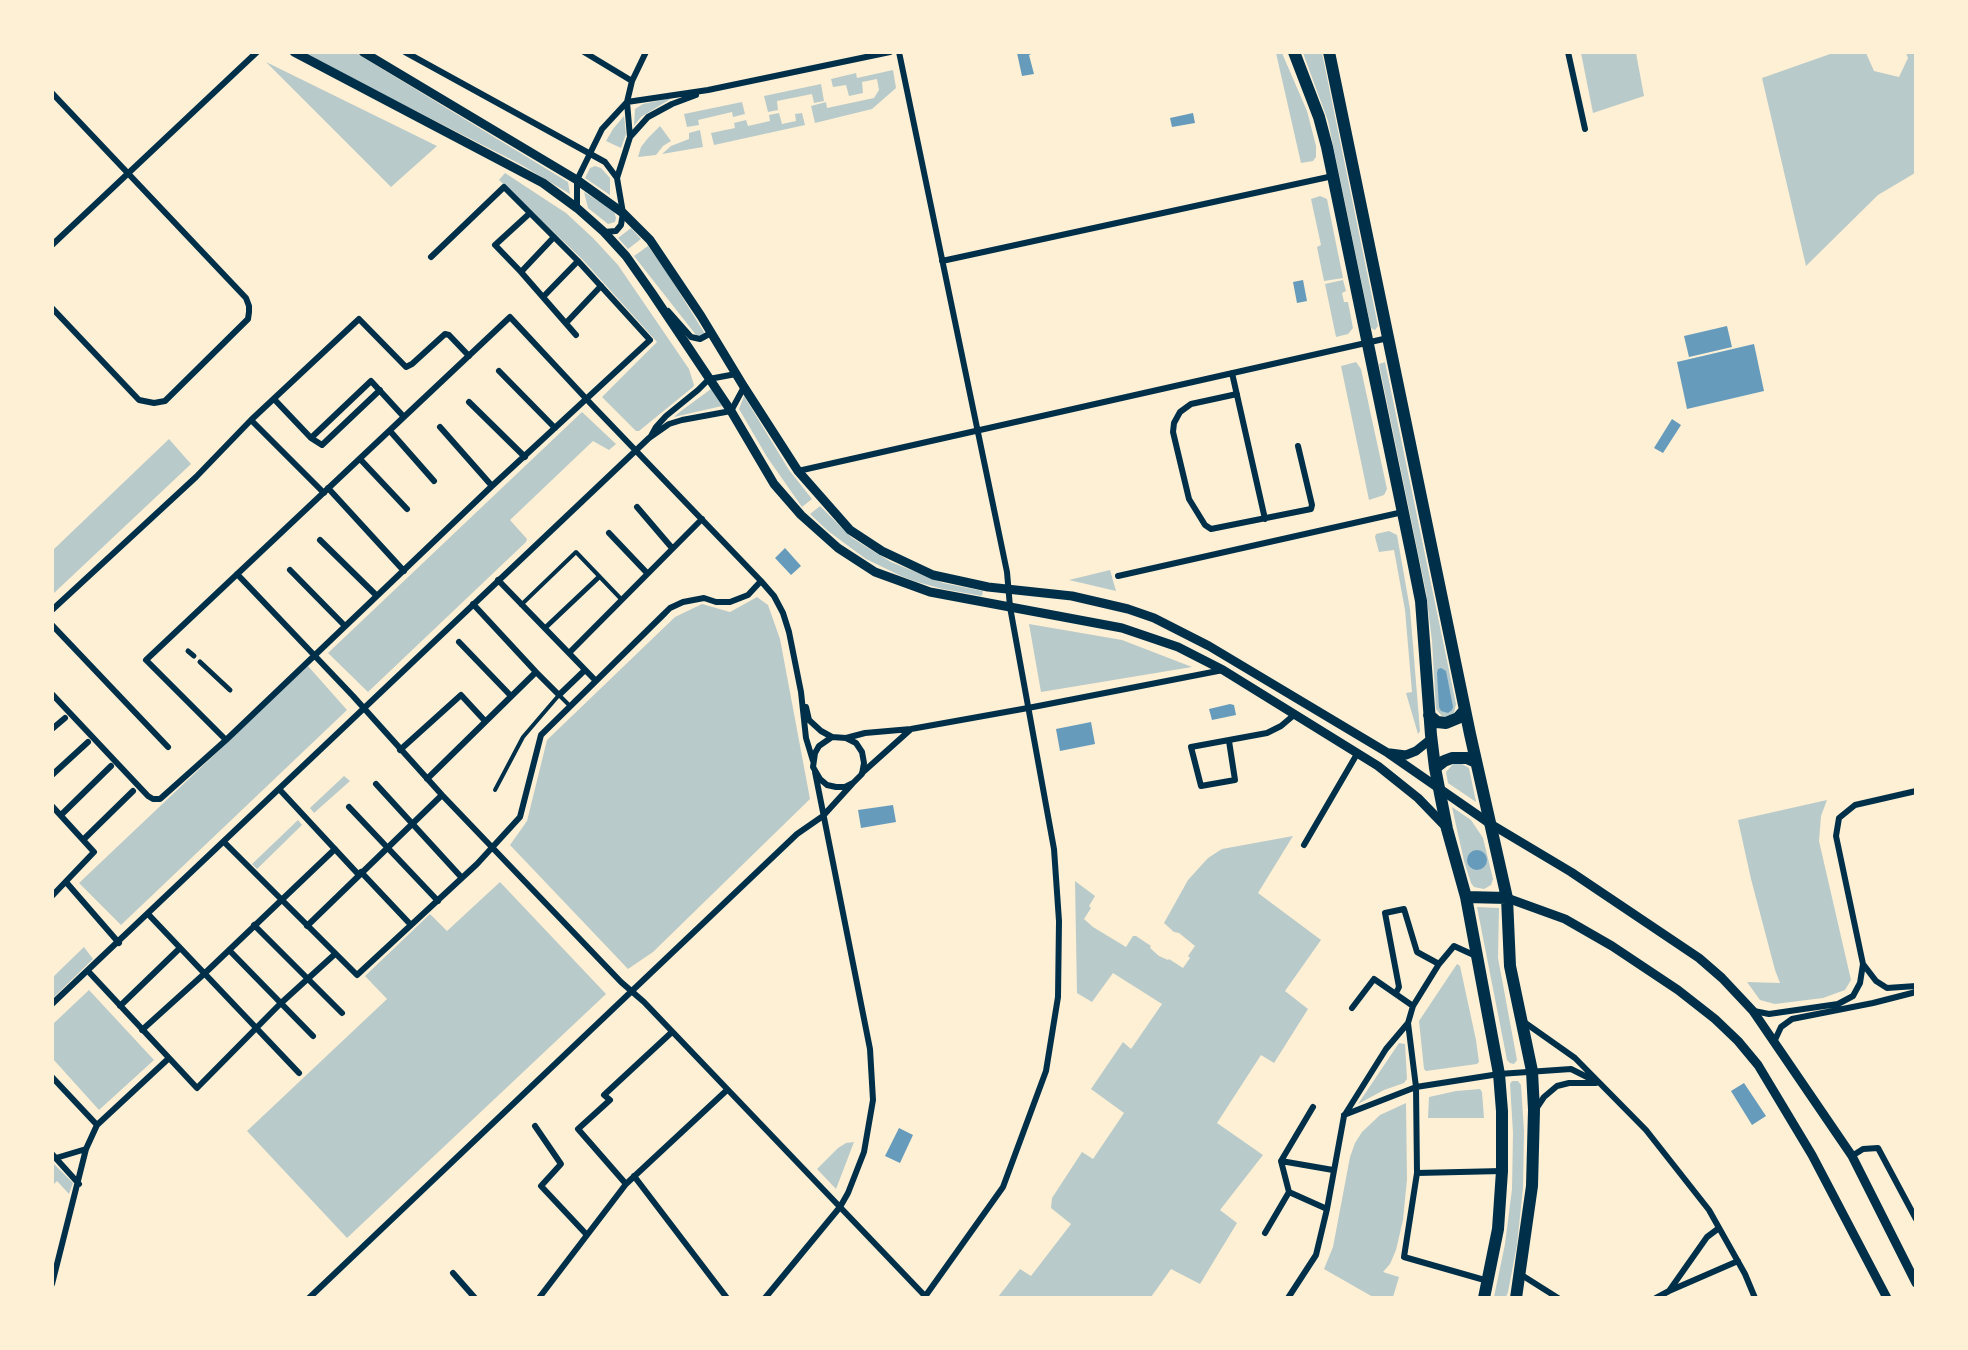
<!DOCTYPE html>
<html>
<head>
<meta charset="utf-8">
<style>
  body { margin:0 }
  #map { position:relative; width:1968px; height:1350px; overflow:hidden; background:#fdf0d5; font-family:"PT Serif",serif }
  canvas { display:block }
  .frame { position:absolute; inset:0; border:54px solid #fdf0d5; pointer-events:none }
</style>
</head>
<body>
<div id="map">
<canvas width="1968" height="1350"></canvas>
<div class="frame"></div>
</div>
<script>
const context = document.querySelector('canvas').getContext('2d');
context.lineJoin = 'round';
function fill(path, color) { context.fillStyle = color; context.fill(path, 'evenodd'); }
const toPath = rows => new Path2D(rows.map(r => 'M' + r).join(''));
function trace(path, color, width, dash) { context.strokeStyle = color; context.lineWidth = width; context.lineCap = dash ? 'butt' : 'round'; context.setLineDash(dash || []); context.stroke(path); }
const green = toPath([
  [302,53,356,53,568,182,570,194,520,164],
  [1276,53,1282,53,1307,111,1316,146,1316,157,1313,161,1301,163],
  [1303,53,1322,53,1378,326,1375,330,1371,328,1328,121],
  [1581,53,1636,53,1644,96,1593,113],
  [1833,53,1866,53,1874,71,1899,77,1908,58,1906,53,1915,53,1915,173,1878,195,1806,266,1762,78],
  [266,62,437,146,391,187],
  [893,70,896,88,872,109,815,123,811,106,826,102,827,108,874,98,879,90,877,79,862,82,863,93,849,96,846,85,833,87,831,79,856,73,857,78],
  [821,84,824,101,814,103,812,94,777,101,778,110,768,112,764,96],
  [672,98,641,117,634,126,635,109,643,104],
  [742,102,745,114,733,117,732,112,698,120,699,125,687,127,684,114],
  [779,113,782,124,796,121,795,114,802,113,805,125,714,145,711,133,735,128,734,123,746,120,748,126,770,121,769,115],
  [624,116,626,134,621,148,606,141,613,129],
  [660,126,671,141,663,146,656,155,638,157,641,147,648,138],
  [700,130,703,147,662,154,671,146,689,139,689,133],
  [595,166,601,168,610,178,610,195,585,178,590,168],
  [505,173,566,213,593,238,618,265,689,369,694,385,693,387,639,431,636,431,602,397,657,342,582,259,499,180],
  [584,192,614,211,616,218,615,222,608,224,588,208],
  [1320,196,1327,199,1343,278,1324,281,1317,247,1321,245,1311,199],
  [631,228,641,239,628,249,618,238],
  [648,246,668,274,705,334,700,336,696,335,634,256],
  [1343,280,1346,291,1342,293,1344,302,1348,302,1353,328,1348,334,1336,337,1325,284],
  [1356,362,1361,369,1387,489,1384,495,1369,500,1341,366],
  [1385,362,1456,704,1454,713,1448,717,1442,716,1436,709,1432,641,1426,592,1379,364],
  [711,389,722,406,674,417,681,411],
  [744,396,789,470,812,499,802,507,767,457,739,409],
  [582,412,616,444,609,450,593,441,510,520,527,539,526,542,368,692,328,653],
  [169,439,191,464,53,594,53,550],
  [820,506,852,538,891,562,943,583,983,591,982,596,943,589,917,582,901,576,866,559,828,531,810,514],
  [1389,531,1397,535,1410,609,1420,731,1418,734,1406,693,1412,692,1405,610,1394,550,1379,552,1375,537,1376,534],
  [1110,570,1116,591,1069,580],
  [757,597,768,605,780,639,810,799,653,952,628,969,510,845,527,821,547,740,675,617,702,604,730,612],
  [1029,624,1122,640,1192,667,1041,692],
  [308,666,347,710,121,925,79,883],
  [1454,763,1462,764,1469,768,1476,802,1448,783,1446,772],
  [344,776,350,781,314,813,310,808],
  [1827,800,1821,816,1819,841,1851,980,1845,990,1823,998,1775,1004,1760,1000,1747,982,1780,983,1775,970,1751,879,1738,820],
  [1452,807,1471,820,1483,838,1493,879,1491,885,1484,889,1474,887,1471,883,1464,861],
  [298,820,302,825,257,869,252,864],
  [1293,836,1258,893,1321,940,1285,991,1308,1009,1274,1063,1261,1055,1217,1123,1263,1155,1220,1210,1237,1223,1200,1284,1171,1269,1151,1297,998,1297,1020,1269,1031,1276,1071,1224,1051,1208,1052,1198,1082,1152,1093,1159,1124,1113,1091,1089,1123,1042,1131,1049,1162,1004,1113,973,1092,1002,1077,993,1075,881,1095,896,1089,906,1091,908,1084,919,1093,927,1126,947,1133,936,1136,936,1151,946,1150,948,1159,956,1168,960,1169,959,1183,968,1190,958,1188,956,1195,946,1179,933,1174,932,1164,923,1188,880,1208,858,1222,849],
  [500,882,606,994,347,1238,247,1131,387,999,365,976,430,914,447,931],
  [1477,907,1499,908,1498,958,1517,1060,1514,1064,1510,1063,1507,1060],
  [84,947,93,959,53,998,53,977],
  [1457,964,1460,966,1476,1040,1479,1062,1477,1064,1426,1071,1424,1069,1419,1021],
  [89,990,154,1060,99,1110,53,1059,53,1024],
  [1399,1043,1405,1044,1407,1079,1404,1083,1384,1090,1358,1104],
  [1512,1081,1518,1081,1521,1085,1524,1131,1523,1188,1517,1245,1508,1292,1506,1297,1494,1297,1505,1244,1512,1189,1513,1133,1510,1084],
  [1480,1089,1482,1092,1484,1118,1428,1118,1429,1097,1456,1091],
  [1406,1103,1407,1179,1403,1220,1396,1250,1390,1264,1383,1272,1399,1277,1393,1297,1373,1297,1324,1269,1333,1247,1350,1157,1355,1143,1362,1132,1380,1115],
  [854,1142,836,1189,817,1169,838,1148,846,1143],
  [53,1163,73,1183,69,1194,57,1181,53,1185]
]);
const water = toPath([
  [1017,53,1034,53,1029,55,1034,74,1022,76],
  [1193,113,1195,123,1172,127,1170,118],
  [1303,280,1307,301,1297,303,1293,282],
  [1727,326,1732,347,1689,357,1684,336],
  [1754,344,1764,391,1687,409,1677,362],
  [1672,419,1681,425,1663,453,1654,448],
  [785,548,801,566,791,575,775,558],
  [1441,668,1446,671,1453,707,1452,710,1448,713,1441,711,1439,707,1437,673,1438,669],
  [1230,704,1234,705,1236,715,1212,720,1209,709],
  [1091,722,1095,744,1060,751,1056,729],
  [893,805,896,822,861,828,858,810],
  '1467 860a10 10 0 1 1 20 0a10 10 0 1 1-20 0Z',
  [1744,1083,1766,1116,1752,1125,1731,1091],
  [899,1128,913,1135,900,1163,885,1156]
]);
const service = toPath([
  [521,605,576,552,622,600],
  [495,790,523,737,559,695,570,706]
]);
const pedestrian = toPath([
  [545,628,599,577],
  [188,651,194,656],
  [200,662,230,690]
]);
const minor = toPath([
  [405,52,605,162,617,178],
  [584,52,632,81],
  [899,52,1007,572,1010,607,1054,849,1059,921,1058,997,1046,1071,1003,1187,924,1298],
  [1568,52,1585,129],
  [52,93,246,298,249,306,249,312,248,319,165,401,154,403,139,400,52,308],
  [630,137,627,102,632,81,646,52],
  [577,208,577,180,602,129,627,102,708,90,890,52],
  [530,213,495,245,521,272,576,335],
  [604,232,616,231,621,225,623,213,617,178,630,137,648,117,672,104,696,95],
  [52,245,257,52],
  [942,261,1333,176],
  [521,272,554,237],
  [543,297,578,261],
  [668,311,691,337,700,339,711,333],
  [566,323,601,286],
  [499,371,555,428],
  [1232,373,1265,519],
  [1237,394,1191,404,1180,412,1174,423,1173,432,1189,499,1205,525,1211,529,1311,509,1312,505,1298,446],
  [274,399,311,438,371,381,404,417],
  [469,402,525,457],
  [251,420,324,493],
  [440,427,492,486],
  [390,431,434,481],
  [651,436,656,427,666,416,698,390,709,379,736,374],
  [311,438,322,445,380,390],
  [360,459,407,509],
  [798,471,1388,338],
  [328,488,404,571],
  [637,507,672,548],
  [609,533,647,573],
  [320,540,377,596],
  [290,570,345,626],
  [237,574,353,696,442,795,621,982,644,1002,926,1297],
  [1118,576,1403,512],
  [498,580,596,681],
  [473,604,536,672],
  [52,610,196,477,251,420,359,319,406,367,412,364,445,334,449,335,469,356],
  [52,625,168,747],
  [459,642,511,696],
  [569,653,702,519],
  [52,694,148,796,153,799,160,799,226,740,492,486,650,340,578,261,504,187,431,257],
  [806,707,809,720,821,731,832,737,846,738,856,743,862,752,864,763,862,774,853,783,845,787,836,787,827,785,820,779,813,767,815,753,819,746,832,737],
  [52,729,65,718],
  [846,738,865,733,911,729,1028,708,1223,670],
  [226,740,146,660,510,317,592,405,761,581,774,596,783,613,789,632,801,692,806,738,813,761],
  [1229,741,1235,780,1201,786,1191,747,1267,733,1281,726,1294,715],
  [400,750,461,695,485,721],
  [862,773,910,730],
  [52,775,88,742],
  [427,779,536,672,559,695,585,670],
  [376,784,462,878],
  [280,790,358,874],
  [52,806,94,852,52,896],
  [349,807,438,901],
  [61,815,111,766],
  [84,839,133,791],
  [224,842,357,975,477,864,520,817,541,735,663,615,670,608,683,602,704,598,716,602,730,602,748,595,761,581],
  [1304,845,1357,754],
  [361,872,411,925],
  [66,882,119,943],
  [148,914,299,1073],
  [254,925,342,1013],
  [307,926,442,795],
  [229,950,313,1036],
  [1863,964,1876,981,1887,988,1916,986],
  [88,971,197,1088,280,1004,335,954],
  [1396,993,1399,987,1385,913,1404,909,1417,952,1439,964],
  [52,1004,649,438,669,424,682,420,731,411,744,387],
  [120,1006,180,948],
  [1352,1008,1374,979,1413,1006],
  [1754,1011,1769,1014,1838,1004,1853,996,1860,983,1863,964,1836,836,1839,818,1855,805,1916,791],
  [1524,1022,1575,1058,1646,1130,1709,1210,1745,1274,1755,1298],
  [1408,1023,1416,1087,1417,1173,1404,1257,1488,1281],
  [142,1030,204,974,335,849],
  [1774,1042,1781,1027,1792,1019,1873,1003,1916,992],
  [52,1077,97,1125],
  [1313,1107,1281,1161,1289,1192,1327,1209],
  [1536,1109,1544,1097,1557,1086,1569,1083,1596,1083],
  [1344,1115,1416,1087,1499,1074,1571,1069,1595,1081],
  [535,1126,561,1164,541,1186,587,1235],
  [52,1154,79,1184],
  [1852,1156,1863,1149,1878,1148,1916,1219],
  [56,1158,86,1149],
  [1281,1161,1333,1170],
  [1417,1173,1502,1171],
  [634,1176,727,1298],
  [626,1184,578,1129,610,1100,604,1095,672,1032],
  [1719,1228,1707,1237,1669,1291,1738,1261],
  [1265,1233,1289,1192],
  [453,1273,475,1298],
  [1520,1274,1558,1298],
  [52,1284,86,1149,97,1125,168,1059],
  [309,1298,797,834,823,816,853,783],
  [539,1298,626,1184,727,1090],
  [765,1298,840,1207,848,1193,864,1152,873,1100,870,1049,815,772],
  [1288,1298,1316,1255,1327,1209,1344,1116,1386,1049,1408,1023,1413,1006,1439,964,1454,946,1478,957],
  [1656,1298,1669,1291]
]);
const tertiary = toPath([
  [294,52,543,183,577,208,604,232,626,256,652,293,731,411,774,484,801,515,838,548,875,572,930,592,1122,628,1178,647,1223,670,1378,766,1418,798,1447,828],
  [363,52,577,180,623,213,650,240,701,316,744,387,798,471,850,530,882,551,933,575,988,587,1072,596,1128,609,1154,618,1209,646,1388,753,1489,823,1571,872,1699,958,1722,978,1753,1011,1852,1156,1916,1283],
  [1390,753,1406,755,1416,751,1431,739],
  [1507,898,1565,919,1612,946,1678,990,1715,1019,1738,1041,1758,1065,1812,1155,1887,1298]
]);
const primary = toPath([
  [1294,52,1319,117,1327,147,1412,556,1421,601,1431,735,1435,768,1447,829,1466,897,1499,1074,1502,1111,1502,1171,1498,1229,1484,1298],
  [1329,52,1470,734,1507,898,1510,966,1532,1071,1534,1110,1532,1186,1516,1298],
  [1429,715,1437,722,1446,723,1458,718,1465,710],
  [1435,768,1444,761,1452,758,1467,758,1476,762],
  [1466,897,1507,898]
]);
fill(green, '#b9caca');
fill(water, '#669bbc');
trace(service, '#003049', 4);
trace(pedestrian, '#003049', 5);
trace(minor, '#003049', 6);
trace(tertiary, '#003049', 9);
trace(primary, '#003049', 12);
</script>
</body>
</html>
